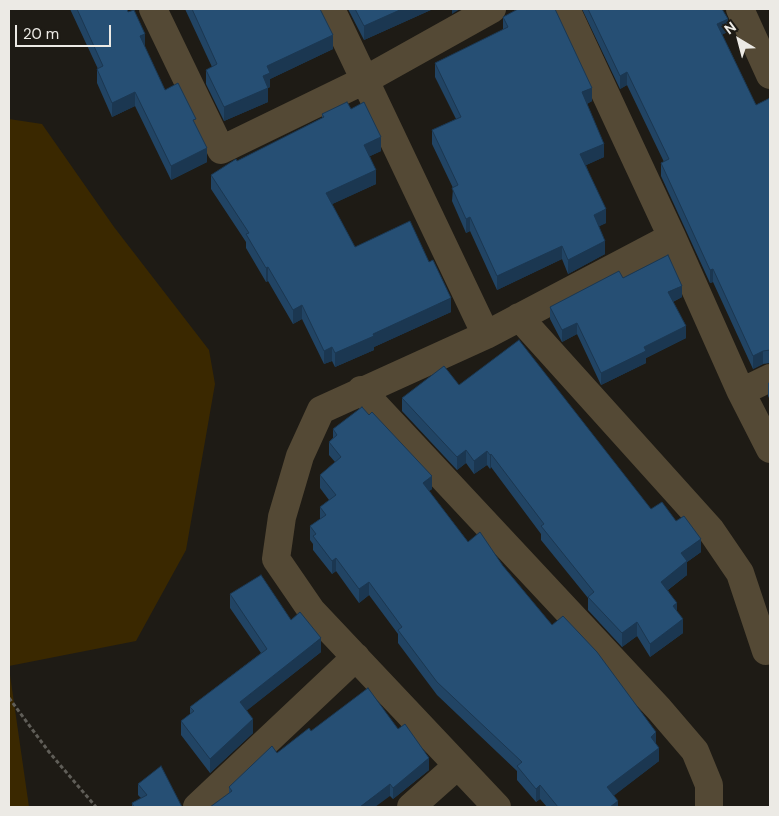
<!DOCTYPE html>
<html>
<head>
<meta charset="utf-8">
<style>
  body { margin:0 }
  #map { position:relative; width:779px; height:816px; overflow:hidden; background:#1e1b15; font-family:"DM Sans",sans-serif }
  canvas { display:block }
  .frame { position:absolute; inset:0; border:10px solid #eceae5; pointer-events:none }
  .north { position:absolute; left:714px; top:15px; width:50px; height:50px; -webkit-text-stroke:4px #1e1b15; paint-order:stroke; rotate:323deg; font-size:14px; font-weight:700; line-height:20px; text-align:center; color:#eceae5 }
  .north::after { content:''; display:block; margin:auto; width:18px; height:22px; background:#eceae5; clip-path:polygon(50% 0,100% 100%,50% 72%,0 100%) }
  .scale { position:absolute; left:15px; top:25px; width:96px; height:22px; box-sizing:border-box; border:2px solid #eceae5; border-top:0; padding-left:6px; font-size:15px; line-height:18px; white-space:nowrap; color:#eceae5; -webkit-text-stroke:4px #1e1b15; paint-order:stroke }
</style>
</head>
<body>
<div id="map">
<canvas width="779" height="816"></canvas>
<div class="frame"></div>
<div class="north">N</div>
<div class="scale">20 m</div>
</div>
<script>
const context = document.querySelector('canvas').getContext('2d');
context.lineJoin = 'round';
function fill(path, color) { context.fillStyle = color; context.fill(path, 'evenodd'); }
const toPath = rows => new Path2D(rows.map(r => 'M' + r).join(''));
function trace(path, color, width, dash) { context.strokeStyle = color; context.lineWidth = width; context.lineCap = dash ? 'butt' : 'round'; context.setLineDash(dash || []); context.stroke(path); }
const green = toPath([
  [9,119,42,124,114,227,209,350,215,384,186,550,136,641,9,666],
  [9,668,29,807,9,807]
]);
const path = toPath([
  [9,698,49,752,96,807]
]);
const minor = toPath([
  [153,9,221,150,365,80,492,9],
  [331,9,486,335],
  [566,9,672,237,741,392,770,378],
  [740,9,770,75],
  [519,317,710,529,740,573,766,651],
  [361,390,659,709,695,751,709,785,709,807],
  [741,392,770,449],
  [197,807,356,657],
  [411,807,457,766],
  [497,807,311,610,276,559,282,517,300,456,321,410,486,335,672,237]
]);
const wall = toPath([
  [70,9,127,9,165,90,196,126,207,162,171,180,135,106,112,117,97,83,97,69,98,69],
  [185,9,320,9,333,49,270,79,270,87,268,88,268,102,224,121,206,84,206,70,212,67],
  [348,9,433,9,364,40],
  [582,9,722,9,728,32,722,34,756,105,770,98,770,363,763,364,753,369,713,282,710,283,661,176,661,163,664,162,627,85,620,89],
  [503,17,592,101,587,104,604,157,586,165,606,223,599,226,605,254,568,274,562,259,497,290,470,231,466,233,452,201,453,188,432,144,432,130,456,119,435,77,435,63,503,30],
  [351,109,381,151,370,156,376,184,332,204,355,247,451,312,374,347,374,350,335,367,332,361,324,364,302,319,293,324,268,281,266,282,246,248,246,242,211,189,211,175,237,161,322,118,322,114],
  [682,297,673,302,686,338,646,358,646,363,601,385,577,334,562,342,550,319,550,307],
  [770,382,770,400,768,396,768,383],
  [459,385,651,509,701,552,687,562,687,575,668,590,677,612,683,633,650,657,637,636,622,647,588,610,588,598,541,540,541,534,491,467,490,469,487,465,474,474,466,463,457,470,402,411,402,398],
  [333,429,432,489,429,491,468,542,503,566,552,625,656,744,659,761,614,795,618,807,547,807,540,799,536,802,517,780,517,771,437,695,398,643,398,634,369,595,359,603,336,571,332,574,313,550,313,544,310,540,310,526,320,519,320,507,329,500,320,488,320,475,335,462,329,455,329,442,333,438],
  [230,594,291,620,321,652,247,710,253,733,210,773,181,735,181,721,190,714,190,707,261,653,230,608],
  [398,729,429,770,393,799,390,796,229,793,229,787,277,753,311,731],
  [138,784,182,807,132,807,132,803,141,798,138,795]
]);
const shadedWall = toPath([
  [402,9,433,9,364,40,364,26],
  [452,9,460,9,452,14],
  [728,19,728,32,717,37,717,24],
  [145,34,145,48,140,36],
  [333,35,333,49,270,79,270,87,263,90,263,76,267,66],
  [627,72,627,85,620,89,620,76],
  [268,88,268,102,224,121,224,107],
  [592,88,592,101,582,106,582,92],
  [135,92,135,106,112,117,112,103],
  [381,137,381,151,364,159,364,145],
  [604,144,604,157,580,168,580,154],
  [207,148,207,162,171,180,171,166],
  [376,170,376,184,326,207,326,193],
  [606,209,606,223,594,229,594,215],
  [470,217,470,231,466,233,466,219],
  [605,241,605,254,568,274,568,260],
  [562,246,562,259,497,290,497,276],
  [268,267,268,281,266,282,266,268],
  [713,269,713,282,710,283,710,270],
  [682,286,682,297,668,304,668,292],
  [451,298,451,312,374,347,374,350,335,367,335,353,373,334],
  [302,305,302,319,293,324,293,310],
  [577,323,577,334,562,342,562,330],
  [686,326,686,338,646,358,646,363,601,385,601,373,644,347],
  [332,347,332,361,324,364,324,351],
  [763,351,763,364,753,369,753,356],
  [466,450,466,463,457,470,457,457],
  [487,451,487,465,474,474,474,461],
  [491,454,491,467,490,469,490,455],
  [432,476,432,489,423,496,423,483],
  [701,539,701,552,687,562,687,575,661,595,661,582,681,553],
  [336,558,336,571,332,574,332,561],
  [369,582,369,595,359,603,359,589],
  [677,603,677,616,673,606],
  [683,619,683,633,650,657,650,644],
  [637,622,637,636,622,647,622,633],
  [321,638,321,652,240,716,240,702],
  [253,719,253,733,210,773,210,759],
  [656,732,656,746,651,737],
  [659,748,659,761,607,801,607,787],
  [429,758,429,770,393,799,393,788],
  [390,784,390,796,375,807,360,807],
  [540,785,540,799,536,802,536,789],
  [618,801,618,807,610,807]
]);
const building = toPath([
  [77,9,127,9,128,12,134,10,145,34,140,36,165,90,178,83,196,119,193,120,207,148,171,166,135,92,112,103,97,69,103,66,77,9],
  [192,9,320,9,333,35,267,66,270,73,263,76,268,88,224,107,206,70,217,64,192,9],
  [355,9,402,9,364,26,355,9],
  [518,9,555,9,592,88,582,92,604,144,580,154,606,209,594,215,605,241,568,260,562,246,497,276,470,217,466,219,452,188,458,185,432,130,461,117,435,63,508,27,503,17,518,9],
  [588,9,722,9,728,19,717,24,756,105,770,98,770,350,763,351,753,356,713,269,710,270,661,163,669,159,627,72,620,76,588,9],
  [347,102,351,109,364,102,381,137,364,145,376,170,326,193,355,247,410,221,429,262,433,260,451,298,373,334,374,336,335,353,332,347,324,351,302,305,293,310,268,267,266,268,246,234,249,233,211,175,236,159,237,161,324,117,322,114,347,102],
  [668,255,682,286,668,292,686,326,644,347,646,351,601,373,577,323,562,330,550,307,619,271,623,278,668,255],
  [519,340,651,509,662,502,676,521,684,516,701,539,681,553,687,561,661,582,677,603,673,606,683,619,650,644,637,622,622,633,588,597,594,592,541,526,544,524,491,454,490,455,487,451,474,461,466,450,457,457,402,398,444,366,459,385,519,340],
  [362,407,369,415,372,412,432,476,423,483,468,542,480,532,503,566,552,625,563,616,597,652,656,732,651,737,659,748,607,787,618,801,610,807,558,807,540,785,536,789,517,766,522,762,437,682,398,630,402,627,369,582,359,589,336,558,332,561,313,536,316,534,310,526,326,515,320,507,336,495,320,475,341,457,329,442,337,435,333,429,362,407],
  [261,575,291,620,300,612,321,638,240,702,253,719,210,759,181,721,194,711,190,707,267,649,230,594,261,575],
  [368,688,398,729,405,724,429,758,393,788,390,784,360,807,210,807,232,791,229,787,272,746,277,753,309,728,311,731,368,688],
  [161,766,182,807,134,807,132,803,147,795,138,784,161,766]
]);
fill(green, '#3a2800');
trace(path, '#605e58', 3, [4, 2.5]);
trace(minor, '#544935', 28);
fill(wall, '#214464');
fill(shadedWall, '#1b3751');
fill(building, '#264f74');
trace(building, '#1b3751', 1);
</script>
</body>
</html>
